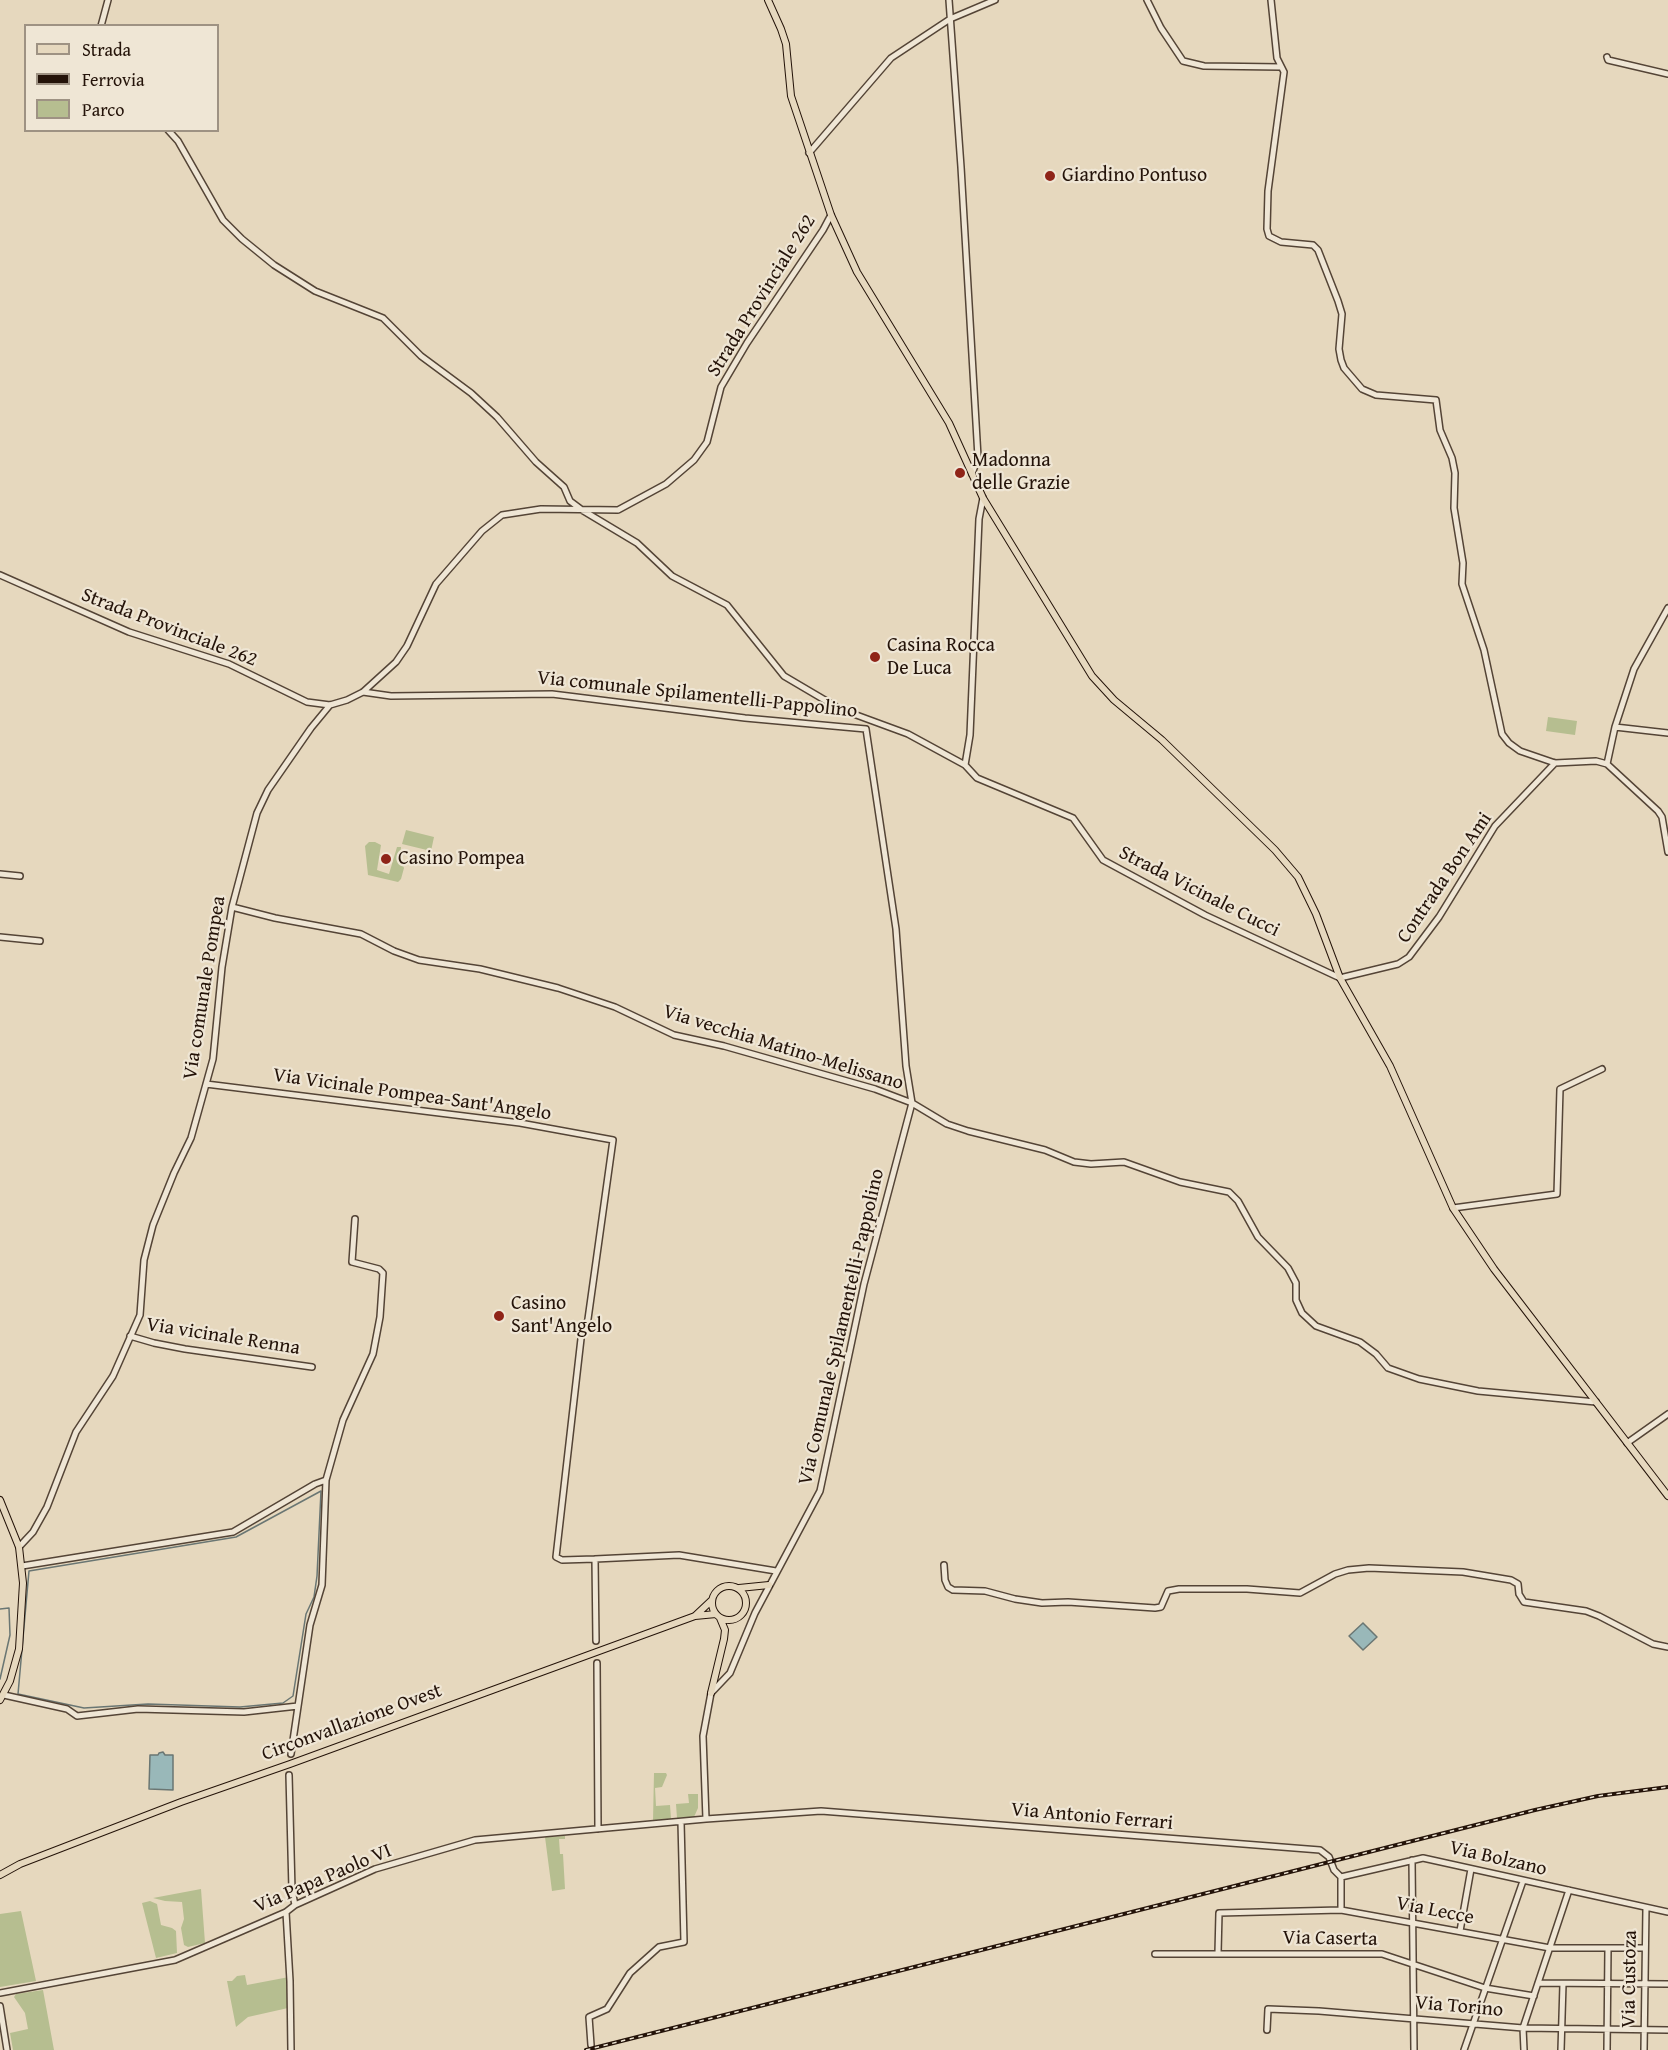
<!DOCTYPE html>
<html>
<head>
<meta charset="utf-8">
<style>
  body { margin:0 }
  #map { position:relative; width:1668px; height:2050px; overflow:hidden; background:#e6d8be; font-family:"Gentium Book Plus",serif }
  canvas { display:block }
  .legend { position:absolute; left:24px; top:24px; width:195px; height:108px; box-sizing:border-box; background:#efe6d5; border:2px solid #9e9283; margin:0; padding:8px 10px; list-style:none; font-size:18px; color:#241309 }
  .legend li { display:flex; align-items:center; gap:12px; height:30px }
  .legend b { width:30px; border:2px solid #9e9283 }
</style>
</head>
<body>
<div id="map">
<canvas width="1668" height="2050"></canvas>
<ul class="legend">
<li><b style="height:8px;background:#e6d8be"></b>Strada</li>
<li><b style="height:8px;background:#241309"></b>Ferrovia</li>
<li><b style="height:16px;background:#b6be90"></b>Parco</li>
</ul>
</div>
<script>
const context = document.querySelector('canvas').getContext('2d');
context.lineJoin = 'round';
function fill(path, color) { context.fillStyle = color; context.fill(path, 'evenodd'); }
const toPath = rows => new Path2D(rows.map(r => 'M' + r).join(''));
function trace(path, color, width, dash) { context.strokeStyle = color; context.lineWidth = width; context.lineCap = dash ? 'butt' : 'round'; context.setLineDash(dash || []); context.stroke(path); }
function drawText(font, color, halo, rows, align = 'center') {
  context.font = font + ' "Gentium Book Plus",serif'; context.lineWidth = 4.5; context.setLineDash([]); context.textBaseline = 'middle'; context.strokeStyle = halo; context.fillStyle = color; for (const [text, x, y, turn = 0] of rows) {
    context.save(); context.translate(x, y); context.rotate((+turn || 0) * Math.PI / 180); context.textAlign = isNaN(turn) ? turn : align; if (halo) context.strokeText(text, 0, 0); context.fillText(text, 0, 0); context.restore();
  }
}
const green = toPath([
  [1548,717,1577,721,1575,735,1546,731],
  [406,830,434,837,431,851,402,844],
  [369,842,375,842,381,845,377,870,389,874,397,847,401,847,400,859,404,868,401,879,398,882,368,875,365,846],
  [654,1773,666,1773,667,1775,662,1787,655,1788,656,1806,670,1805,671,1819,653,1821],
  [688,1794,698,1794,698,1808,694,1817,677,1818,676,1804,689,1803],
  [565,1836,565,1839,559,1839,560,1854,563,1854,565,1889,552,1891,545,1837],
  [201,1889,205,1943,188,1947,184,1945,181,1928,184,1919,182,1902,165,1901,153,1898],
  [150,1901,157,1904,161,1925,172,1928,176,1931,177,1953,156,1958,142,1903],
  [21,1911,36,1981,0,1987,0,1914],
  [245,1975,247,1985,289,1977,288,2008,248,2017,236,2027,227,1981,232,1981,237,1976],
  [43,1990,54,2050,13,2050,10,2033,28,2029,25,2013,14,1997,16,1994]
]);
const water = toPath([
  [1363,1623,1377,1637,1363,1650,1349,1636,1363,1623],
  [163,1752,165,1755,173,1755,173,1790,149,1789,150,1755,158,1755,159,1753,163,1752]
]);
const stream = toPath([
  [321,1491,317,1576,314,1597,306,1614,293,1696,283,1703,240,1707,148,1704,84,1708,18,1694,29,1571,236,1537,321,1491],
  [0,1609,9,1608,10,1635,0,1679]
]);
const minor = toPath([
  [949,0,961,167,978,457,972,474],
  [1147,0,1161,28,1183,61,1204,66,1281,67],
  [1271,0,1277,58,1284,72,1268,191,1267,229,1269,236,1281,242,1313,245,1318,250,1338,301,1342,314,1339,349,1341,360,1344,368,1362,389,1376,395,1436,400,1440,430,1452,458,1455,473,1454,508,1463,563,1462,584,1484,650,1502,734,1509,743,1520,751,1555,763,1596,761,1607,764,1658,811,1662,817,1668,852],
  [101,26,108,0],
  [1607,57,1608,60,1668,74],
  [168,130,178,141,223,220,242,239,274,265,315,291,383,318,421,356,471,393,497,417,536,462,564,487,570,501,582,510,637,543,672,576,727,605,784,676,840,709,908,734,965,765,977,778,1073,818,1103,860,1205,915,1340,978,1398,964,1409,957,1439,917,1495,826,1555,763],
  [809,153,891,58,950,19,995,0],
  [0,575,129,632,229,664,307,702,330,705,347,700,363,692,396,662,407,646,436,584,482,531,502,515,541,509,618,510,666,484,694,460,707,442,721,387,747,343,823,230,831,215],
  [363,692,391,696,552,694,745,718,866,729,896,929,906,1066,912,1103,864,1284,820,1491,755,1613,730,1673,711,1693,703,1736,706,1819],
  [1615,727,1668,733],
  [1607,764,1615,727,1634,669,1668,608],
  [965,765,970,735,979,519,983,498],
  [0,874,20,876],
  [232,907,275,918,361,934,394,951,419,960,480,969,558,988,615,1007,674,1035,724,1046,875,1089,912,1103,947,1124,968,1131,1045,1150,1074,1162,1091,1164,1124,1162,1180,1182,1229,1192,1238,1201,1258,1237,1288,1268,1296,1283,1296,1300,1302,1313,1316,1326,1360,1342,1376,1354,1388,1368,1419,1379,1478,1391,1596,1402],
  [0,937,40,941],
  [206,1084,520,1123,613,1140,588,1319,586,1326,582,1330,556,1557,562,1560,595,1559,596,1641],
  [1453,1208,1557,1194,1560,1089,1602,1069],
  [130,1336,154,1343,185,1349,312,1367],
  [1627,1443,1668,1414],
  [19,1547,33,1532,47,1507,76,1432,113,1376,140,1315,144,1260,153,1225,174,1173,191,1138,213,1059,222,967,232,907,257,813,268,790,311,728,330,705],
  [595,1559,679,1555,776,1571],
  [944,1565,945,1580,948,1587,953,1590,985,1591,1015,1599,1042,1603,1068,1602,1155,1608,1161,1607,1168,1591,1179,1589,1247,1589,1300,1593,1335,1574,1348,1570,1369,1568,1463,1572,1511,1580,1518,1584,1519,1594,1524,1602,1586,1611,1599,1616,1653,1644,1668,1647],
  [22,1566,233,1532,315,1484,326,1480],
  [597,1663,598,1829],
  [4,1695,67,1709,77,1716,138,1709,244,1712,298,1706],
  [291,1754,310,1625,322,1585,326,1480,343,1420,373,1354,380,1317,383,1273,379,1269,352,1262,355,1219],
  [289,1775,292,1890,295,1905],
  [1412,1860,1414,2050],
  [1341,1877,1341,1910],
  [286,1912,290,1981,291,2050],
  [1460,1931,1471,1869],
  [1218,1953,1219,1913,1341,1910,1550,1948,1645,1948],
  [1155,1954,1382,1954,1485,1988,1534,1996],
  [1538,1983,1668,1984],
  [0,1993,175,1960,286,1912,295,1905,375,1869,475,1840,706,1819,821,1811,1320,1850,1329,1857,1334,1870,1341,1877,1423,1858,1668,1912],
  [0,2006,7,2050],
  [1267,2030,1268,2009,1319,2011,1523,2028,1668,2030],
  [591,2045,589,2017,607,2009,630,1973,659,1947,684,1942,681,1822],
  [1464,2050,1523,1881],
  [1524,2050,1523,2028,1569,1890],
  [1561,2050,1563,1984],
  [1607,2050,1608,1948],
  [1644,2050,1646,1908]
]);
const major = toPath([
  [768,0,781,29,786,44,791,96,831,215,857,272,949,423,983,498,1092,676,1114,700,1162,740,1275,850,1298,877,1316,914,1340,978,1390,1066,1453,1208,1494,1269,1668,1496],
  [0,1500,19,1547,23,1583,19,1649,10,1681,0,1700],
  '712 1603a17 17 0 1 1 34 0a17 17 0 1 1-34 0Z',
  [739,1588,769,1585],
  [695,1616,716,1614],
  [711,1693,724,1639,725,1630,720,1618],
  [0,1875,20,1864,181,1802,290,1764,695,1616,712,1600]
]);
const rail = toPath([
  [586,2050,1535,1810,1598,1796,1668,1787]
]);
const markers = [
  [1050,176,6,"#8f2418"],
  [960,473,6,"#8f2418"],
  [875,657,6,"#8f2418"],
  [386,859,6,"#8f2418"],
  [499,1316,6,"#8f2418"]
];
const poiNames = [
  ["Giardino Pontuso",1062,176],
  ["Madonna",972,461],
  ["delle Grazie",972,484],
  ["Casina Rocca",887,646],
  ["De Luca",887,669],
  ["Casino Pompea",398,859],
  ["Casino",511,1304],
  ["Sant'Angelo",511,1327]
];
const streetNames = [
  ["Strada Provinciale 262",762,296,-58],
  ["Strada Provinciale 262",169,628,21],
  ["Via comunale Spilamentelli-Pappolino",697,695,6],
  ["Contrada Bon Ami",1445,878,-56],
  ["Strada Vicinale Cucci",1199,892,27],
  ["Via comunale Pompea",205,988,-81],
  ["Via vecchia Matino-Melissano",783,1048,17],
  ["Via Vicinale Pompea-Sant'Angelo",412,1095,8],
  ["Via Comunale Spilamentelli-Pappolino",842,1327,-77],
  ["Via vicinale Renna",223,1337,9],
  ["Circonvallazione Ovest",352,1723,-20],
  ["Via Antonio Ferrari",1092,1817,5],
  ["Via Bolzano",1498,1859,13],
  ["Via Papa Paolo VI",323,1879,-23],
  ["Via Lecce",1435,1911,11],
  ["Via Caserta",1330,1939,1],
  ["Via Custoza",1630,1979,-89],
  ["Via Torino",1459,2007,5]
];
fill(green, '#b6be90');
fill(water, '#99b8b9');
trace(water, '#6a7673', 1.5);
trace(stream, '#6a7673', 1.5);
trace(minor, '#544436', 8);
trace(major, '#241309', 8);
trace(minor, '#efe6d5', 5);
trace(major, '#e6d8be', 6);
trace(rail, '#241309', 4);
trace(rail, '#efe6d5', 1.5, [4.5]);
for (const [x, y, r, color] of markers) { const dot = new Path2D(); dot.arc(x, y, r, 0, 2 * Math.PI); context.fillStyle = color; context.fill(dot); trace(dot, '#efe6d5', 2); }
drawText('20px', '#241309', '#efe6d5', poiNames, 'left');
drawText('20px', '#241309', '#efe6d5', streetNames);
</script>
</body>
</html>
